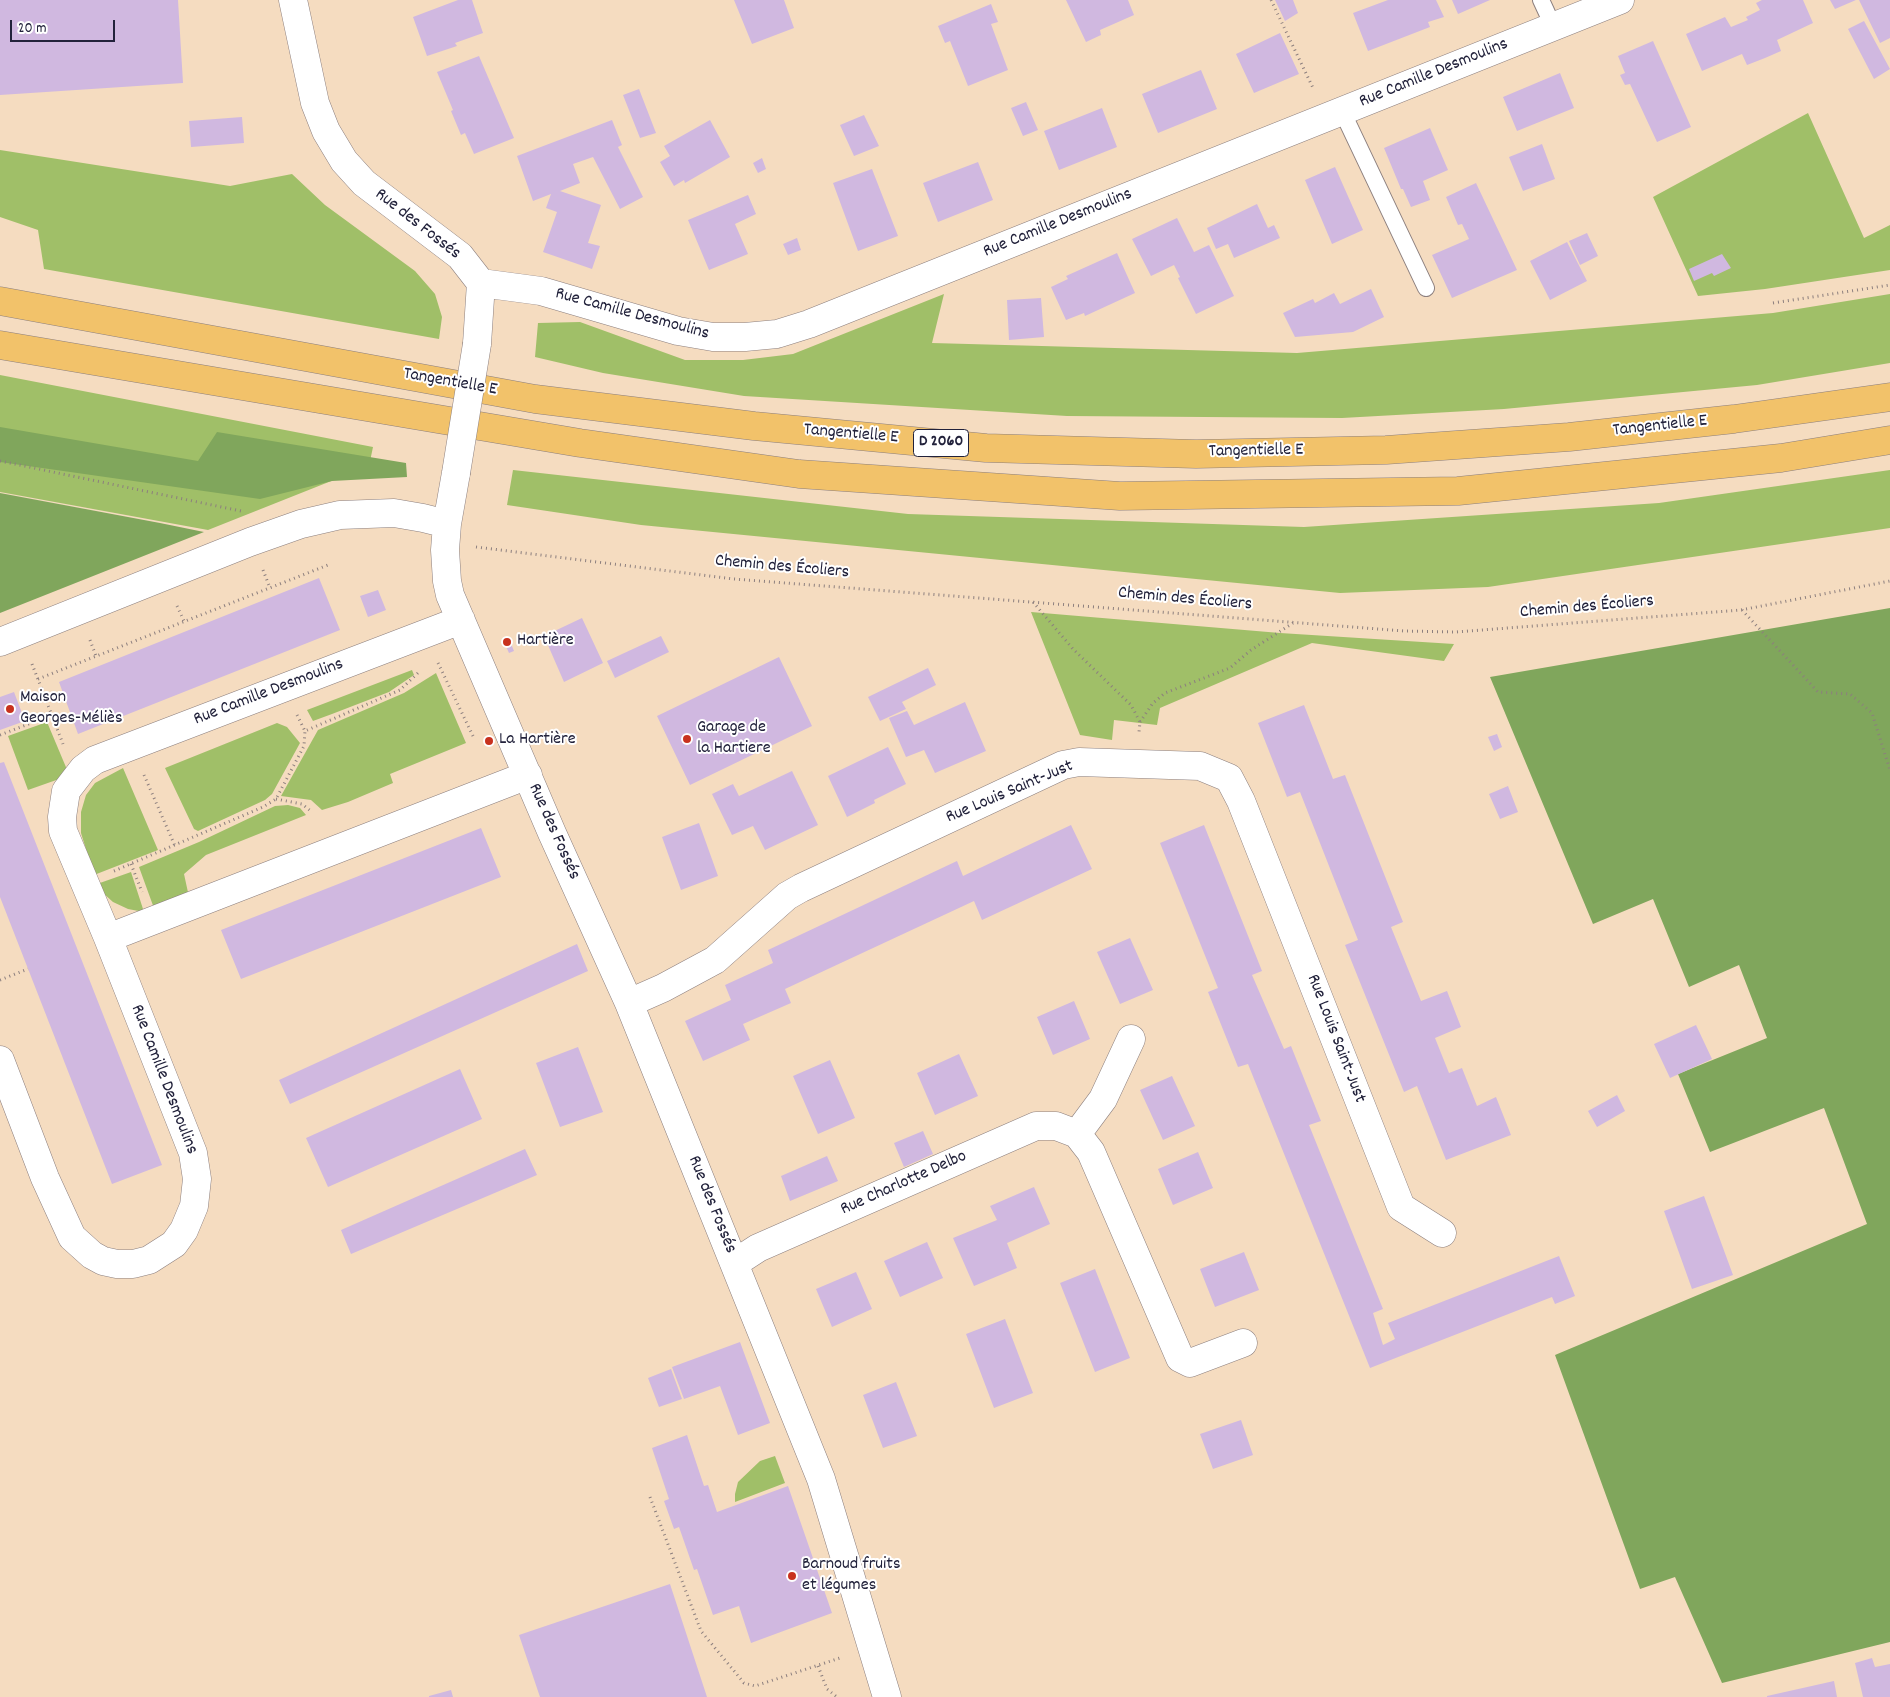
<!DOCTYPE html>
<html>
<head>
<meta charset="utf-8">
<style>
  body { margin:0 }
  #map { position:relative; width:1890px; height:1697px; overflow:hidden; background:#f5dcc0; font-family:Dekko,sans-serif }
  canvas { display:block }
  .scale { position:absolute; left:10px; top:20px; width:105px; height:22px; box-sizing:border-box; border:2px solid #22223b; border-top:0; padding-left:6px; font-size:15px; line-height:18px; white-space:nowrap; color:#22223b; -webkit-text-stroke:4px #fff; paint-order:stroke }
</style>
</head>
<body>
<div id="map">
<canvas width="1890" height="1697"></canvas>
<div class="scale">20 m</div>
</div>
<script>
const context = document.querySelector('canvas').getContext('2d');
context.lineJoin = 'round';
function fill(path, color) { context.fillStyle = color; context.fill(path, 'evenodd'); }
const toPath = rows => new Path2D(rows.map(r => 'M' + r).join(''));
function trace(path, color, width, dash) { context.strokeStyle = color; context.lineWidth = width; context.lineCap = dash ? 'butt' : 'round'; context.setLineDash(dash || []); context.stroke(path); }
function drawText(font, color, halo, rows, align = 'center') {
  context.font = font + ' Dekko,sans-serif'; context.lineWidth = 4; context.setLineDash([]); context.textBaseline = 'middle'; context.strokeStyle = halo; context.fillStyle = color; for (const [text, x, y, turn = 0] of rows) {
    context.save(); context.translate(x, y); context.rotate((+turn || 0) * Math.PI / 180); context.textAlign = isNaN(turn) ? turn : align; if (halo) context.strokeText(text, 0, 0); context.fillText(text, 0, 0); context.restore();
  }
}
const green = toPath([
  [1808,113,1864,238,1890,225,1890,270,1765,289,1698,296,1653,197],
  [0,150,230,186,292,174,325,205,415,271,435,294,442,317,439,339,44,269,38,230,0,217],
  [944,294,932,343,1297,353,1773,313,1890,294,1890,363,1757,385,1504,409,1342,418,1067,416,744,396,603,373,535,357,538,323,580,322,685,360,743,360,793,354],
  [0,375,373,447,369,466,208,530,0,492],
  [513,470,908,514,1304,527,1659,503,1890,470,1890,528,1488,587,1340,593,641,525,507,505],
  [1031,612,1280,633,1454,644,1444,661,1312,643,1160,708,1157,725,1114,720,1112,740,1080,735],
  [412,670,414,675,389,692,332,714,313,721,307,710],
  [436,673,466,743,390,774,393,783,348,802,322,810,311,800,281,796,318,730,404,693],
  [47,722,68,772,62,778,28,790,8,736],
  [277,723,287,727,300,743,272,794,265,800,198,831,194,829,165,768],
  [123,768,158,850,94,875,81,833,81,812,86,795,95,783],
  [288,805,300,808,306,815,206,855,184,874,189,897,155,911,139,867,199,842,275,806],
  [131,872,144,912,128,909,113,902,103,893,97,884],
  [775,1456,785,1483,735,1502,735,1494,738,1482,760,1461]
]);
const forest = toPath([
  [0,427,198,461,217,432,406,463,407,477,332,481,260,499,0,462],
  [0,493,160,523,204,532,0,613],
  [1890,608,1890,1642,1722,1683,1675,1577,1640,1589,1555,1355,1867,1224,1824,1108,1710,1152,1678,1074,1767,1038,1739,965,1689,987,1653,899,1593,924,1490,677]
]);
const building = toPath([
  [0,0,178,0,183,83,0,95],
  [458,0,472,0,483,33,455,43,457,46,427,56,413,17],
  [734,0,784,0,794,28,752,44],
  [1066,0,1128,0,1134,15,1100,30,1101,35,1086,42],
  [1275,0,1293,0,1298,13,1285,21],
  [1388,0,1436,0,1444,17,1428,22,1430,27,1368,51,1353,13],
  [1452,0,1490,0,1458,14],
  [1762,0,1803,0,1813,23,1777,40,1781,51,1765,58,1747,65,1742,54,1702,71,1686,34,1725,17,1731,27,1748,20,1746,17,1760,10,1756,3],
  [1830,0,1856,0,1835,9],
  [1859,0,1890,0,1890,38,1880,43],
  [991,4,998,22,991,24,1008,70,968,86,950,41,945,43,938,26],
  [1864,21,1890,69,1874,79,1848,29],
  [1280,33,1299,74,1254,93,1236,54],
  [1653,41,1691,127,1657,142,1630,84,1625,85,1620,75,1625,73,1618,56],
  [479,56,514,138,474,154,465,133,461,135,451,111,453,110,437,72],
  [1201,70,1217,109,1158,133,1142,94],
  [1560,73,1574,108,1517,131,1503,97],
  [639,89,656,133,640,138,623,95],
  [1026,102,1038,130,1023,136,1011,108],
  [1102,108,1117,147,1059,170,1044,131],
  [864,115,879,146,854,156,840,125],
  [242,117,244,143,191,147,189,121],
  [612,120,622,145,618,147,643,197,620,209,593,157,573,164,580,183,560,191,601,205,588,243,600,246,592,269,543,252,557,212,546,208,551,194,533,201,517,156],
  [710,120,730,157,685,183,684,180,674,186,660,162,670,156,664,146],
  [1430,128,1448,170,1423,181,1430,200,1411,207,1403,189,1401,189,1384,148],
  [1542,144,1555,179,1523,191,1509,157],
  [762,158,766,169,758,173,753,163],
  [978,162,993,200,938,222,923,183],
  [1335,167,1363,230,1332,244,1305,180],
  [872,169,898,236,858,251,833,183],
  [1476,183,1517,270,1452,298,1432,255,1469,239,1462,224,1458,225,1446,197],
  [748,195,756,214,735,224,748,254,709,270,688,220],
  [1257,204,1268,228,1274,225,1280,238,1234,258,1228,244,1216,249,1207,228],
  [1177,218,1194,252,1209,245,1234,296,1196,314,1178,278,1180,277,1174,265,1151,276,1132,239],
  [1587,233,1598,256,1580,265,1569,241],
  [797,238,801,250,788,255,783,244],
  [1567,242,1587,281,1550,300,1530,261],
  [1117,253,1135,293,1085,316,1084,313,1066,320,1051,287,1068,279,1066,276],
  [1722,254,1731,268,1714,276,1712,273,1694,281,1689,269],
  [1371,289,1384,317,1353,332,1295,337,1283,313,1313,299,1315,303,1334,293,1340,304],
  [1041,298,1044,337,1009,340,1007,300],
  [319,578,340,630,78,734,59,682],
  [378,590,386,610,368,617,360,596],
  [582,618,603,663,564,682,544,636],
  [661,636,669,652,615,678,607,661],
  [509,639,514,651,509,653,504,642],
  [779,657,812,726,690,785,657,716],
  [928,668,936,685,902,702,906,709,880,721,868,697],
  [14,692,25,721,0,730,0,697],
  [965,702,986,751,935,773,924,750,906,757,889,718,907,711,914,725],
  [1304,705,1333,779,1345,775,1403,922,1391,927,1421,1001,1447,991,1461,1027,1435,1038,1449,1073,1462,1068,1477,1106,1496,1097,1511,1135,1446,1160,1417,1086,1404,1092,1345,945,1358,940,1300,792,1287,797,1258,723],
  [1497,734,1502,747,1494,751,1488,737],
  [888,747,906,784,874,800,875,803,847,817,828,776],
  [4,762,162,1165,112,1184,0,897,0,763],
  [792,771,818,825,765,850,753,826,732,835,712,794,733,784,739,796],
  [1508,786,1518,812,1500,819,1489,794],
  [699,823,718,876,681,890,662,837],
  [1071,825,1092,869,982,920,974,901,785,989,791,1003,743,1024,750,1040,703,1061,685,1021,731,1000,725,985,773,963,768,950,957,861,963,876],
  [1204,825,1262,971,1252,975,1284,1049,1291,1046,1321,1121,1309,1125,1383,1309,1373,1313,1383,1345,1395,1339,1388,1323,1559,1256,1575,1296,1555,1304,1552,1297,1370,1368,1248,1064,1238,1067,1208,992,1218,988,1160,843],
  [481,828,501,877,241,979,221,930],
  [1130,938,1153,990,1120,1004,1097,952],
  [577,944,588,971,290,1104,279,1080],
  [1074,1001,1090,1039,1053,1055,1037,1017],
  [1696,1025,1712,1059,1670,1078,1654,1044],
  [578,1047,603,1112,560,1127,536,1063],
  [959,1054,978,1096,935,1115,917,1073],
  [830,1060,855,1118,818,1134,793,1076],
  [460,1069,482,1119,328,1187,306,1138],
  [1172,1076,1195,1126,1163,1140,1140,1090],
  [1617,1095,1625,1111,1597,1127,1588,1111],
  [923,1131,933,1154,904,1167,894,1143],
  [525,1149,537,1175,351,1254,341,1230],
  [1198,1152,1213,1188,1173,1205,1158,1169],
  [827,1156,838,1181,790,1201,781,1176],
  [1034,1187,1050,1224,1007,1243,1017,1268,974,1286,953,1238,997,1220,990,1206],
  [1704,1196,1733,1275,1692,1289,1664,1211],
  [927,1242,943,1278,900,1297,884,1261],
  [1244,1252,1259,1290,1215,1307,1200,1269],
  [1095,1269,1130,1358,1095,1372,1060,1283],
  [856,1272,872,1309,832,1327,816,1289],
  [1005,1319,1033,1393,994,1408,966,1334],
  [740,1342,770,1423,738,1435,720,1386,684,1399,672,1367],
  [671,1369,682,1399,659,1407,648,1378],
  [896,1382,917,1436,883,1448,863,1395],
  [1241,1420,1253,1455,1213,1469,1200,1434],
  [687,1435,704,1486,708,1485,717,1512,788,1486,832,1613,751,1643,739,1606,713,1615,697,1569,694,1570,679,1527,674,1529,664,1501,669,1499,652,1448],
  [670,1584,707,1697,540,1697,519,1635],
  [1872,1658,1875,1667,1890,1664,1890,1697,1863,1697,1855,1663],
  [1834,1681,1837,1697,1767,1697,1767,1696],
  [451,1690,453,1697,429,1697,429,1696]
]);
const path = toPath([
  [1271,0,1313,88],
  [1773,303,1890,285],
  [0,461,241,511],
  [476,547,734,579,1404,631,1456,632,1741,610,1890,581],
  [263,570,270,588],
  [1033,602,1073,649,1131,705,1140,722,1139,732],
  [177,606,184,621],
  [1742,610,1818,692,1850,694,1872,713,1890,770],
  [90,640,96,656],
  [438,663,474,738],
  [32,664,63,744],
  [38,679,328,565],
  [297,715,305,731,400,690,420,671],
  [1140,722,1153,703,1165,693,1230,668,1251,650,1293,623],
  [0,735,52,715],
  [144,775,175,846],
  [276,799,302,804,312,812],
  [131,864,142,892],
  [114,871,263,807,276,799,304,746,305,731],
  [0,980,28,969],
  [650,1497,701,1631,744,1683,755,1686,843,1657],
  [818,1666,827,1689,837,1697]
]);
const service = toPath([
  [1541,0,1553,26],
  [1342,111,1426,288]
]);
const minor = toPath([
  [293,0,315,103,326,131,344,161,364,183,460,256,481,283,477,344],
  [481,283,541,291,678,331,713,337,745,337,777,334,809,324,1620,0],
  [456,473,447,524,445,550,447,581,450,595,552,833,629,1003,821,1479,887,1697],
  [0,642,250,542,301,524,340,515,394,513,423,518,447,524],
  [108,938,63,831,62,817,66,791,83,769,95,760,461,620],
  [629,1003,663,988,715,960,787,896,801,888,1063,765,1079,762,1200,766,1229,778,1241,801,1401,1207,1442,1233],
  [0,1060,45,1178,72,1237,92,1255,103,1261,117,1264,133,1264,149,1260,174,1244,184,1230,194,1206,197,1179,193,1153,108,938,528,775],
  [1077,1134,1103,1099,1131,1039],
  [735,1263,758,1248,1036,1126,1056,1126,1077,1134,1091,1152,1180,1358,1190,1363,1243,1343]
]);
const primary = toPath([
  [0,301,535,399,754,426,986,448,1196,454,1386,450,1569,437,1734,419,1890,397],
  [0,345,580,443,799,474,1120,496,1458,491,1781,458,1890,440]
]);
const minorBridge = toPath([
  [456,473,477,344]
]);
const markers = [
  [507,642,5,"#c8321e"],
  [10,709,5,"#c8321e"],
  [687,739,5,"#c8321e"],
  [489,741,5,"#c8321e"],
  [792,1576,5,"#c8321e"]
];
const shields = [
  [941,443,55]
];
const shieldNames = [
  ["D 2060",941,443]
];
const streetNames = [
  ["Rue Camille Desmoulins",1434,74,-22],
  ["Rue Camille Desmoulins",1058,224,-22],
  ["Rue des Fossés",417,225,38],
  ["Rue Camille Desmoulins",632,315,15],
  ["Tangentielle E",450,383,10],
  ["Tangentielle E",1660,427,-6],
  ["Tangentielle E",851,435,5],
  ["Tangentielle E",1256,452,-1],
  ["Chemin des Écoliers",782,568,5],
  ["Chemin des Écoliers",1185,600,5],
  ["Chemin des Écoliers",1587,608,-5],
  ["Rue Camille Desmoulins",269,693,-21],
  ["Rue Louis Saint-Just",1010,793,-23],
  ["Rue des Fossés",553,832,66],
  ["Rue Louis Saint-Just",1335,1039,69],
  ["Rue Camille Desmoulins",163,1080,69],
  ["Rue Charlotte Delbo",904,1184,-24],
  ["Rue des Fossés",711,1205,68]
];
const poiNames = [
  ["Hartière",517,642],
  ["Maison",20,699],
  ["Georges-Méliès",20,720],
  ["Garage de",697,729],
  ["la Hartiere",697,750],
  ["La Hartière",499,741],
  ["Barnoud fruits",802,1566],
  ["et légumes",802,1587]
];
fill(green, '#a0bf68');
fill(forest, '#80a65c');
fill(building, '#d0b8e0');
trace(service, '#8c7f7e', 18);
trace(minor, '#8c7f7e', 29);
trace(primary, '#8c7f7e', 29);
trace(path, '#8c7f7e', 3, [1, 4]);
trace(service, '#fff', 16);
trace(minor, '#fff', 28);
trace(primary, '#f2c26a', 28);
trace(minorBridge, '#8c7f7e', 29, []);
trace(minorBridge, '#fff', 28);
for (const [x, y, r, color] of markers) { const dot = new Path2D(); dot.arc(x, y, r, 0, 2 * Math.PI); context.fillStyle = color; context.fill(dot); trace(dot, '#fff', 2); }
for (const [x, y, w] of shields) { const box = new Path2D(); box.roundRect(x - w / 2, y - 13.5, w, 27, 4); context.fillStyle = '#fff'; context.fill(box); trace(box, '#22223b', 1); }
drawText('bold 16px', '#22223b', null, shieldNames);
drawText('18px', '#22223b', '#fff', streetNames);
drawText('18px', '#22223b', '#fff', poiNames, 'left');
</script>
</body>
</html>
